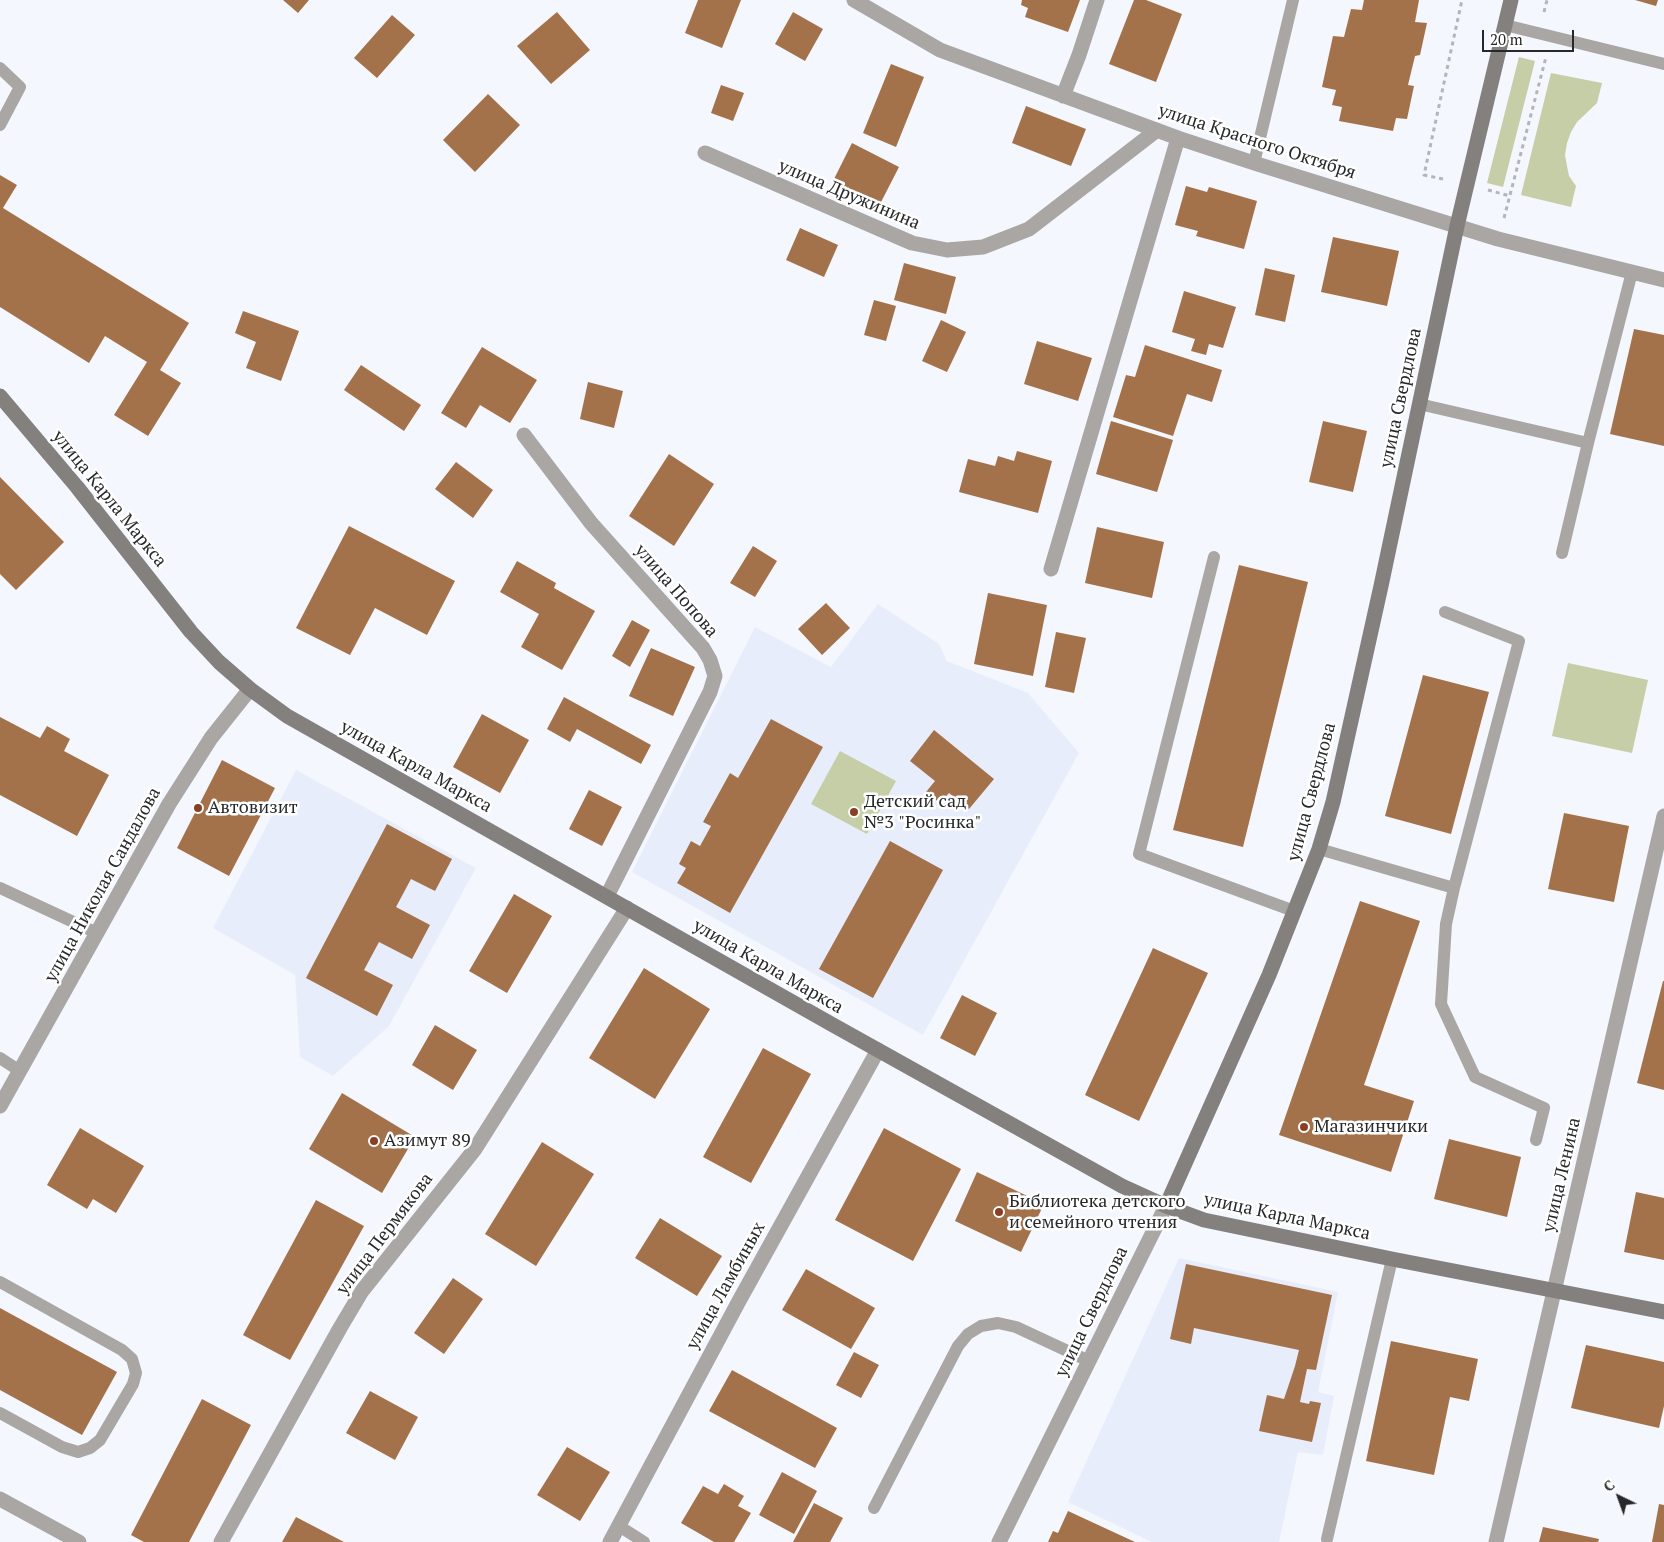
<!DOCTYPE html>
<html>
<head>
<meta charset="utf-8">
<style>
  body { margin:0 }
  #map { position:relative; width:1664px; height:1542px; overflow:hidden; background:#f4f7fd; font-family:"PT Serif",serif }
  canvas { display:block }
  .north { position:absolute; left:1594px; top:1472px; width:50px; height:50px; -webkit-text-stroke:4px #fff; paint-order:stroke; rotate:318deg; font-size:14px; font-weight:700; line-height:20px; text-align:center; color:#27282a }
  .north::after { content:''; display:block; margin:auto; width:18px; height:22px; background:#27282a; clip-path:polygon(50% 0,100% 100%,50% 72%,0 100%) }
  .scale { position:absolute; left:1482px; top:30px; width:92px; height:22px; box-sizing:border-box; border:2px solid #27282a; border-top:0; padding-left:6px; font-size:15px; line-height:18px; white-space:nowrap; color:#27282a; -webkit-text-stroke:4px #fff; paint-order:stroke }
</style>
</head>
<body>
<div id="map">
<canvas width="1664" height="1542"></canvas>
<div class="north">С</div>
<div class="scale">20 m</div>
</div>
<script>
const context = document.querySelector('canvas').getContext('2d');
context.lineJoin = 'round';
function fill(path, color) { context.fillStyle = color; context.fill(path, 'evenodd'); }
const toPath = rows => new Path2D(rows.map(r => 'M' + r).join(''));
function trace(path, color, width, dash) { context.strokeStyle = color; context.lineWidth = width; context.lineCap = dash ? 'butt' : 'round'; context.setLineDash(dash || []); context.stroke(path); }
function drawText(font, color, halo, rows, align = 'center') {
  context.font = font + ' "PT Serif",serif'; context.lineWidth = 5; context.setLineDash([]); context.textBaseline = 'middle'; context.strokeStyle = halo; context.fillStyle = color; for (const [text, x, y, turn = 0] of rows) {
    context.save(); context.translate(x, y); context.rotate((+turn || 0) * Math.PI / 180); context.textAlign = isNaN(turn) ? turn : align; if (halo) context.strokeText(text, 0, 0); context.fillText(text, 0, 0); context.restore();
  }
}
const built = toPath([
  [878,604,939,644,947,661,1028,693,1079,753,923,1035,632,872,755,627,831,667],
  [296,770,476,868,389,1026,333,1076,300,1057,295,975,213,928],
  [1179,1258,1338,1292,1318,1392,1334,1396,1323,1455,1298,1452,1279,1542,1152,1542,1068,1502]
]);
const green = toPath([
  [1519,57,1535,61,1503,187,1487,183],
  [1551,73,1602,83,1597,103,1577,122,1571,132,1567,143,1565,155,1567,166,1569,176,1576,186,1571,207,1521,195],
  [1568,663,1648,680,1632,753,1552,736],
  [840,751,896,781,867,834,811,804]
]);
const building = toPath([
  [283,0,309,0,298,13],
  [698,0,741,0,722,48,685,33],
  [1022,0,1080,0,1068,32,1025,17,1028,8,1021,5],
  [1134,0,1146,0,1182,14,1156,82,1109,64],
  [1364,0,1419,0,1415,22,1427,23,1420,55,1415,56,1408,85,1414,86,1407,119,1396,118,1393,131,1339,121,1342,107,1332,105,1336,90,1322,87,1333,36,1344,37,1351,9,1362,10],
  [1635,0,1658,0,1656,6],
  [557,12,590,50,551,84,517,46],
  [793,12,823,29,805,61,775,44],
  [392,15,415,35,377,78,354,58],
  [891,64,924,77,896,147,863,133],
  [721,85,744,93,733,121,711,113],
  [488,94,520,125,475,172,443,140],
  [1026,106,1086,129,1071,166,1012,143],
  [852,143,899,167,879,206,832,183],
  [0,175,17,185,3,208,189,323,160,370,181,383,148,436,114,415,147,362,105,336,89,363,0,307],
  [1186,186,1207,192,1209,187,1257,201,1244,249,1196,236,1198,231,1175,225],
  [800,228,838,245,824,277,786,260],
  [1333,237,1399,251,1387,306,1321,292],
  [904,263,956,277,946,314,894,300],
  [1265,268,1295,275,1285,322,1255,315],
  [1184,291,1236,307,1223,348,1209,344,1206,355,1191,351,1195,339,1172,332],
  [874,300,896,306,886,341,864,335],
  [243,311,299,331,281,381,246,368,256,342,235,333],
  [941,320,966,332,947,372,922,361],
  [1634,329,1664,335,1664,446,1610,434],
  [1037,341,1092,358,1078,401,1024,384],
  [1145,345,1222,370,1212,402,1187,394,1173,436,1113,417,1126,375,1135,377],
  [482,347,537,380,510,423,480,405,466,428,441,413],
  [361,365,421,405,404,431,344,390],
  [588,382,623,391,614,428,580,419],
  [1111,421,1173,440,1157,492,1096,474],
  [1323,421,1367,431,1353,492,1309,482],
  [1017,451,1052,461,1038,513,959,492,968,459,995,466,998,456,1014,461],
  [669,454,714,484,674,546,629,516],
  [456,462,493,490,473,518,435,489],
  [0,477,64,542,16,590,0,574],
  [349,526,455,581,427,635,375,608,350,655,296,628],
  [1097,527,1164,542,1152,598,1085,583],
  [753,546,777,561,755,597,730,583],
  [517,561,556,583,554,588,595,611,562,670,521,647,539,614,500,592],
  [1239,565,1308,582,1243,847,1173,830],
  [988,593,1047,605,1033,676,974,664],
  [826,603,850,628,822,655,798,629],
  [632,620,650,630,630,667,612,656],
  [1056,632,1086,638,1074,693,1045,687],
  [651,648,695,667,673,716,629,696],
  [1423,675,1489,692,1451,834,1385,816],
  [564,697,651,745,641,764,577,729,570,742,547,729],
  [482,714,529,740,500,793,453,767],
  [0,717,40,738,47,726,70,739,64,751,109,775,77,836,0,795],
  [771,719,823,747,730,913,677,883,686,868,679,864,691,841,700,846,711,826,703,822,730,773,738,778],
  [934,730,994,779,969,809,949,793,940,803,926,792,935,781,910,761],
  [222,760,275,788,229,876,177,848],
  [589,790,622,807,602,846,569,829],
  [1564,813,1629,826,1614,902,1548,889],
  [387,824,452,859,435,891,411,879,396,907,430,925,412,959,379,942,364,970,393,985,377,1016,306,978],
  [890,841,943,870,873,998,819,969],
  [514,894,552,916,507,993,469,971],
  [1360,901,1420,921,1364,1085,1414,1101,1391,1172,1279,1135],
  [1153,948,1208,973,1139,1121,1085,1095],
  [644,968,710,1009,655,1099,589,1058],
  [1663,981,1664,981,1664,1090,1637,1083],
  [962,995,997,1013,975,1056,940,1038],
  [435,1025,477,1050,453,1090,412,1065],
  [763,1048,811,1074,751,1183,703,1157],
  [342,1093,415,1137,382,1193,309,1149],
  [80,1128,144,1166,116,1213,93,1199,87,1209,47,1185],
  [884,1128,961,1169,913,1261,835,1220],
  [1449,1139,1521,1157,1507,1217,1434,1199],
  [542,1142,594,1174,536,1266,485,1234],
  [977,1172,1044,1204,1021,1252,955,1221],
  [1636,1192,1664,1198,1664,1260,1624,1252],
  [316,1200,364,1226,290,1360,243,1335],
  [660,1218,722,1256,697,1296,635,1258],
  [1186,1264,1332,1295,1316,1370,1307,1369,1300,1402,1309,1404,1310,1401,1321,1403,1312,1442,1259,1431,1267,1395,1284,1399,1295,1366,1299,1350,1194,1328,1191,1344,1170,1339],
  [806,1269,875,1308,851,1349,782,1310],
  [453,1278,483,1299,444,1354,414,1333],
  [0,1308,117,1372,82,1435,0,1390],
  [1391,1341,1478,1359,1469,1401,1450,1397,1434,1475,1366,1461],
  [1586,1345,1664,1362,1664,1406,1659,1428,1571,1408],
  [854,1352,879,1365,861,1398,836,1385],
  [732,1370,837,1428,815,1468,709,1411],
  [370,1391,418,1417,395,1460,346,1433],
  [202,1399,251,1425,189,1542,144,1542,131,1535],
  [567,1447,610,1472,580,1521,537,1495],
  [782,1472,817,1491,794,1534,759,1515],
  [724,1484,744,1496,738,1506,751,1513,734,1542,714,1542,681,1523,703,1486,718,1494],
  [814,1503,843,1518,830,1542,793,1542],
  [1659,1504,1664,1505,1664,1542,1652,1542],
  [1068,1511,1135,1542,1048,1542,1053,1531,1058,1533],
  [296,1517,344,1542,282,1542],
  [1543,1527,1599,1539,1598,1542,1539,1542]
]);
const path = toPath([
  [1544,12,1547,0],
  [1443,179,1424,175,1462,0],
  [1488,190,1510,196],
  [1504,218,1546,57]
]);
const lane = toPath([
  [1505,25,1664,64],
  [0,68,20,87,0,125],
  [1254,163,1293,0],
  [1419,404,1588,443,1632,272],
  [1562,553,1588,443],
  [1214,557,1139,854,1294,911],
  [1445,612,1519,641,1454,888],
  [1319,849,1454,888,1446,924,1441,1004,1475,1077,1544,1108,1536,1140],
  [0,888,97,933],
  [0,1058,20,1071],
  [0,1282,122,1350,132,1359,136,1373,133,1384,100,1440,90,1448,78,1452,62,1447,0,1413],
  [874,1508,958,1346,968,1334,981,1326,998,1323,1016,1327,1089,1361],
  [619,1526,644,1542],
  [1327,1539,1392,1259]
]);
const street = toPath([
  [854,0,940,50,1178,138,1254,163,1498,239,1664,280],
  [1063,96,1079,55,1097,0],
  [705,153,912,243,947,250,983,247,1029,229,1157,130],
  [524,435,591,523,703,648,710,660,715,676,710,692,607,896],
  [1051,569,1178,138],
  [0,1106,169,804,211,738,250,689],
  [0,1499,79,1542],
  [221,1542,340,1328,362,1291,475,1149,627,908],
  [610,1542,739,1301,878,1050],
  [999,1542,1166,1206],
  [1496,1542,1664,816]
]);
const secondary = toPath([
  [0,396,77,487,191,632,219,662,250,689,287,716,833,1025,1122,1186,1166,1206,1204,1220,1392,1259,1664,1312],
  [1166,1206,1269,975,1319,849,1333,802,1381,586,1457,226,1511,0]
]);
const markers = [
  [198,808,5,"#883f23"],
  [854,812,5,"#883f23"],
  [1304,1127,5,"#883f23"],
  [374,1141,5,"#883f23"],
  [999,1212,5,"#883f23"]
];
const streetNames = [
  ["улица Красного Октября",1257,142,18],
  ["улица Дружинина",849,195,23],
  ["улица Свердлова",1401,398,-78],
  ["улица Карла Маркса",109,499,51],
  ["улица Попова",676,591,49],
  ["улица Карла Маркса",416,767,29],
  ["улица Свердлова",1312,792,-75],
  ["улица Николая Сандалова",103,885,-61],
  ["улица Карла Маркса",768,967,30],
  ["улица Ленина",1562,1175,-77],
  ["улица Карла Маркса",1287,1217,12],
  ["улица Пермякова",385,1234,-53],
  ["улица Ламбиных",726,1286,-61],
  ["улица Свердлова",1092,1312,-64]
];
const poiNames = [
  ["Детский сад",864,802],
  ["№3 \"Росинка\"",864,823],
  ["Автовизит",208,808],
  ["Магазинчики",1314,1127],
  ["Азимут 89",384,1141],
  ["Библиотека детского",1009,1202],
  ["и семейного чтения",1009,1223]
];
fill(built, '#e8edfb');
fill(green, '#c5cea6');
fill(building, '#a4724a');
trace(path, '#b3b5ba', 3, [4, 4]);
trace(lane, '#a9a6a4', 12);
trace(street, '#a9a6a4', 15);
trace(secondary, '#84807d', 15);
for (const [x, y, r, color] of markers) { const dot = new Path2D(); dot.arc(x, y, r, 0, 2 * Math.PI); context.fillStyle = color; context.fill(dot); trace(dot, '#fff', 2); }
drawText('18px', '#27282a', '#fff', streetNames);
drawText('18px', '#27282a', '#fff', poiNames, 'left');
</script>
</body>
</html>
